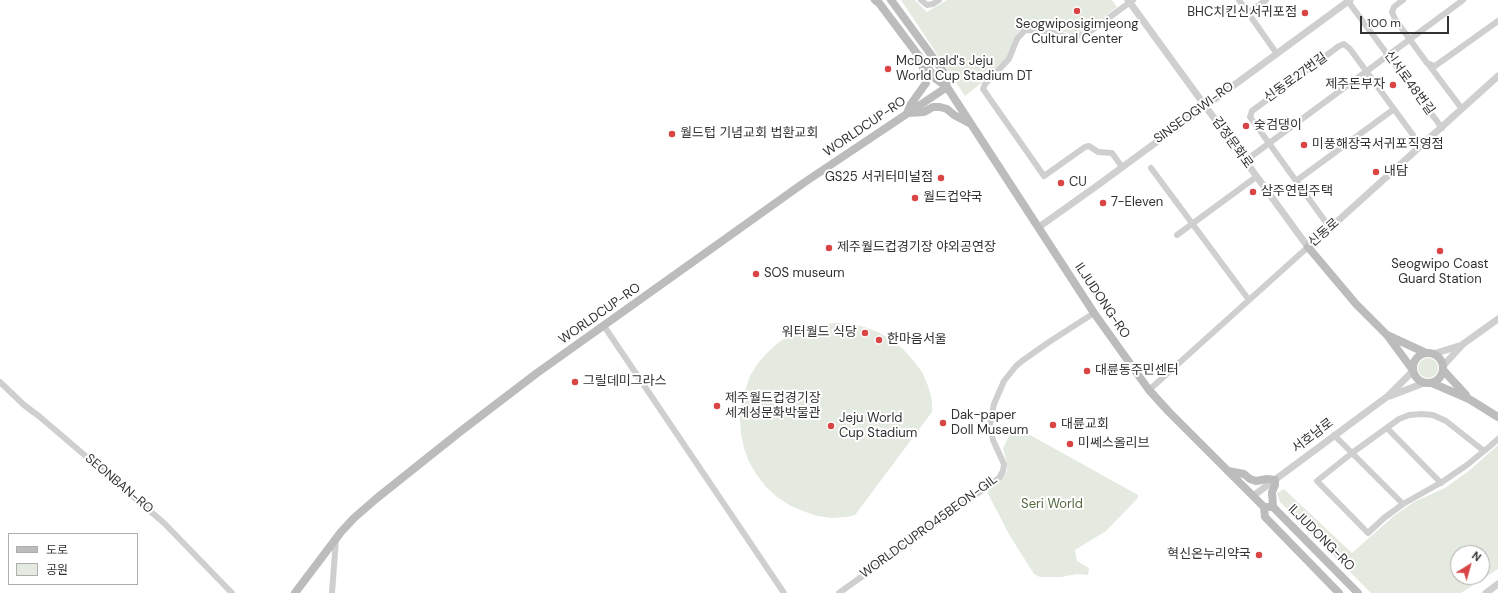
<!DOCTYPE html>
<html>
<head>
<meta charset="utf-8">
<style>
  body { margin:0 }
  #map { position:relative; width:1498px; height:593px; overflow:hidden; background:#fff; font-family:"DM Sans","Noto Sans KR",sans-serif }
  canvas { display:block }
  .legend { position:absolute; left:8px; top:533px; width:130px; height:52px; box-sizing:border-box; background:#fff; border:1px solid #adadad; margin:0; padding:5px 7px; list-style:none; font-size:12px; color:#323232 }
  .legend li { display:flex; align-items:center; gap:8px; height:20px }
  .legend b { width:20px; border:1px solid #adadad }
  .north { position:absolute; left:1450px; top:545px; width:40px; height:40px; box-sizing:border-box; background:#fff; border:1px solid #adadad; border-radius:50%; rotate:37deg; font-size:11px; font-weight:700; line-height:16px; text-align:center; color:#323232 }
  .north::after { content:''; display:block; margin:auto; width:14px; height:18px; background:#d94444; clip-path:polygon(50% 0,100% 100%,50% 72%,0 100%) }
  .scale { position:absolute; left:1360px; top:16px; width:89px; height:18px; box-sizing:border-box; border:2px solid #323232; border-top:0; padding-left:5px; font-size:12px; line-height:14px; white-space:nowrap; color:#323232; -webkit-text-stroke:3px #fff; paint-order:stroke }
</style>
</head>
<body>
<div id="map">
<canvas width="1498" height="593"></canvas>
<ul class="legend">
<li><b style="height:5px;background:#bcbcbc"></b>도로</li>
<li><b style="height:11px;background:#e4eadf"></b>공원</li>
</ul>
<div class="north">N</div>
<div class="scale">100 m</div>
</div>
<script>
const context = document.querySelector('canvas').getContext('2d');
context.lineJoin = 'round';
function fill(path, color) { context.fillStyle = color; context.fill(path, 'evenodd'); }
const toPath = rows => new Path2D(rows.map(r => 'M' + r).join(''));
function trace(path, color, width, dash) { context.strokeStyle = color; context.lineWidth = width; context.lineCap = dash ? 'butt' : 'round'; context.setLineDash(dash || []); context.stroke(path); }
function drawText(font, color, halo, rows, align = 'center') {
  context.font = font + ' "DM Sans","Noto Sans KR",sans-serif'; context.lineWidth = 4; context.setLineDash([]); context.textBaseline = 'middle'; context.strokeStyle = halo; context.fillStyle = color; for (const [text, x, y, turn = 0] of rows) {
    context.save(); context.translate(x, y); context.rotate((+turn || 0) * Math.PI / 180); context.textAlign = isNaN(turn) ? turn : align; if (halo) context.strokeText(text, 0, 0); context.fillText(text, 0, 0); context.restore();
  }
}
const green = toPath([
  [901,0,915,0,927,12,947,0,1112,0,1117,7,1085,31,1076,34,1068,33,1039,23,1031,25,1024,28,1018,32,1008,57,979,85,965,96],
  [835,323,850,324,864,327,878,332,891,340,903,349,913,360,922,372,928,386,932,400,932,412,855,515,847,517,832,518,817,516,803,511,791,506,777,497,766,487,757,475,749,462,744,448,741,434,740,419,741,404,745,390,750,376,758,363,768,352,779,342,792,334,805,328,820,325],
  '1418 368a10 10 0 1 1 20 0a10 10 0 1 1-20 0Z',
  [1014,426,1138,495,1138,498,1106,531,1075,550,1077,561,1089,568,1088,575,1077,574,1061,577,1040,577,1034,574,1010,536,987,492,1007,472,1007,463,1003,448],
  [1498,445,1498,569,1461,593,1371,593,1280,502,1277,493,1284,489,1352,553,1395,515,1414,502,1445,488,1471,469],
  [1458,553,1482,553,1482,577,1458,577]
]);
const minor = toPath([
  [921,0,927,5,933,4,939,0],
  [1239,0,1277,54],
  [1347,0,1442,128],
  [1403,0,1394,7,1392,12,1395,19,1427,63,1435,66,1498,21],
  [1248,13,1266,0],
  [1429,65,1462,109],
  [1245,161,1463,0],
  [1122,167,1112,153,1098,152,1089,146,1085,147,1044,176,983,89,985,84,1009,59,1017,39,1025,30,1047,31,1067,37,1079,36,1088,33,1133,0],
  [1151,168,1249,300],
  [1296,181,1394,109],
  [1330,228,1253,121,1250,117,1252,111,1339,46,1344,44,1350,49,1421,146],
  [1177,235,1256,177],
  [604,326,784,593],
  [0,382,24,405,40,417,164,523,232,593],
  [1149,390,1308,247],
  [1387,428,1441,483],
  [1334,435,1403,504],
  [1484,451,1446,421,1433,415,1421,414,1409,415,1399,419,1352,453,1317,481,1368,533,1384,518,1403,504,1442,482,1467,465,1484,451,1489,447,1498,439],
  [332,593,336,539],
  [839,593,999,478,1003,471,1004,464,993,440,990,424,994,404,1004,381,1016,366,1022,361,1049,342,1094,313]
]);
const tertiary = toPath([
  [1128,0,1308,247,1330,228,1498,76],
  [1039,227,1098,185,1350,0],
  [1433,354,1459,346],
  [1443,366,1463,344,1498,319],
  [1390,396,1424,383],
  [1253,496,1388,396,1413,371],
  [1486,593,1498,584]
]);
const secondary = toPath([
  [875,0,879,3,936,79,947,87,1094,313,1149,390,1169,412,1264,507,1265,517,1339,593],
  [891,0,943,71,947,87],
  [907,113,911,104,926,83,922,64],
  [908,113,924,112,933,107,940,107,947,109,954,115,971,124],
  [1308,247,1356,304,1387,335,1412,369],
  [1387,335,1426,353],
  '1413 368a15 15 0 1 1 30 0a15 15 0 1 1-30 0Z',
  [1443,370,1466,395],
  [1432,383,1469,399,1498,417],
  [1228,471,1244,474,1250,479,1256,481,1267,479,1275,480,1275,485,1272,492,1273,507],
  [1264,507,1273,507,1358,593],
  [295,593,341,532,354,518,377,498,461,431,537,373,805,182,947,87]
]);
const markers = [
  [1077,11,4,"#d94444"],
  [1305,13,4,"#d94444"],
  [888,69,4,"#d94444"],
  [1393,85,4,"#d94444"],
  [1246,126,4,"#d94444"],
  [672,134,4,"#d94444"],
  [1304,145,4,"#d94444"],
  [1376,172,4,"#d94444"],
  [941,178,4,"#d94444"],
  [1061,183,4,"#d94444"],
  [1253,192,4,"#d94444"],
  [915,198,4,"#d94444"],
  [1103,203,4,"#d94444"],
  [829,248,4,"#d94444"],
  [1440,251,4,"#d94444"],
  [756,274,4,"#d94444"],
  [865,333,4,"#d94444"],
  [879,340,4,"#d94444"],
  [1087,371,4,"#d94444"],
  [575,382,4,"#d94444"],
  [717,406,4,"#d94444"],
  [943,423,4,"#d94444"],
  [1053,425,4,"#d94444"],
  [831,426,4,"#d94444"],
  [1070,444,4,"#d94444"],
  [1259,555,4,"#d94444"]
];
const poiNames = [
  ["BHC치킨신서귀포점",1297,13,"right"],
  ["Seogwiposigimjeong",1077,25,"center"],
  ["Cultural Center",1077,40,"center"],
  ["McDonald's Jeju",896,62],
  ["World Cup Stadium DT",896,77],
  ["제주돈부자",1385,85,"right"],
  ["숯검댕이",1254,126],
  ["월드텁 기념교회 법환교회",680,134],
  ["미풍해장국서귀포직영점",1312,145],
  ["내담",1384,172],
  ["GS25 서귀터미널점",933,178,"right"],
  ["CU",1069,183],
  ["삼주연립주택",1261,192],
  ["월드컵약국",923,198],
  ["7-Eleven",1111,203],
  ["제주월드컵경기장 야외공연장",837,248],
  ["Seogwipo Coast",1440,265,"center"],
  ["Guard Station",1440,280,"center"],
  ["SOS museum",764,274],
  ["워터월드 식당",857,333,"right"],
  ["한마음서울",887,340],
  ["대륜동주민센터",1095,371],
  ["그릴데미그라스",583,382],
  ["제주월드컵경기장",725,399],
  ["세계성문화박물관",725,414],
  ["Dak-paper",951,416],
  ["Doll Museum",951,431],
  ["Jeju World",839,419],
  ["Cup Stadium",839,434],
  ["대륜교회",1061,425],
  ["미쎄스올리브",1078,444],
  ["혁신온누리약국",1251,555,"right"]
];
const streetNames = [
  ["신동로27번길",1296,78,-36],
  ["신서로48번길",1409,83,54],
  ["SINSEOGWI-RO",1194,113,-36],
  ["WORLDCUP-RO",865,127,-34],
  ["김정문화로",1232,143,54],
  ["신동로",1324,233,-41],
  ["ILJUDONG-RO",1102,301,56],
  ["WORLDCUP-RO",600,314,-35],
  ["서호남로",1313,436,-37],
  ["SEONBAN-RO",119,484,40],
  ["WORLDCUPRO45BEON-GIL",929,527,-36],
  ["ILJUDONG-RO",1321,538,45]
];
const parkNames = [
  ["Seri World",1052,505]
];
fill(green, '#e4eadf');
trace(minor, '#cfcfcf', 6);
trace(tertiary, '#cfcfcf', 7);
trace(secondary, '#bcbcbc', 8);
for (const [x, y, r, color] of markers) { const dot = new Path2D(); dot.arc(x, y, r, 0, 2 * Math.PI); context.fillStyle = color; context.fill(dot); trace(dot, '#fff', 1.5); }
drawText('13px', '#323232', '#fff', poiNames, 'left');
drawText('13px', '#323232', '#fff', streetNames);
drawText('13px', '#526b42', '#fff', parkNames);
</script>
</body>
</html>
